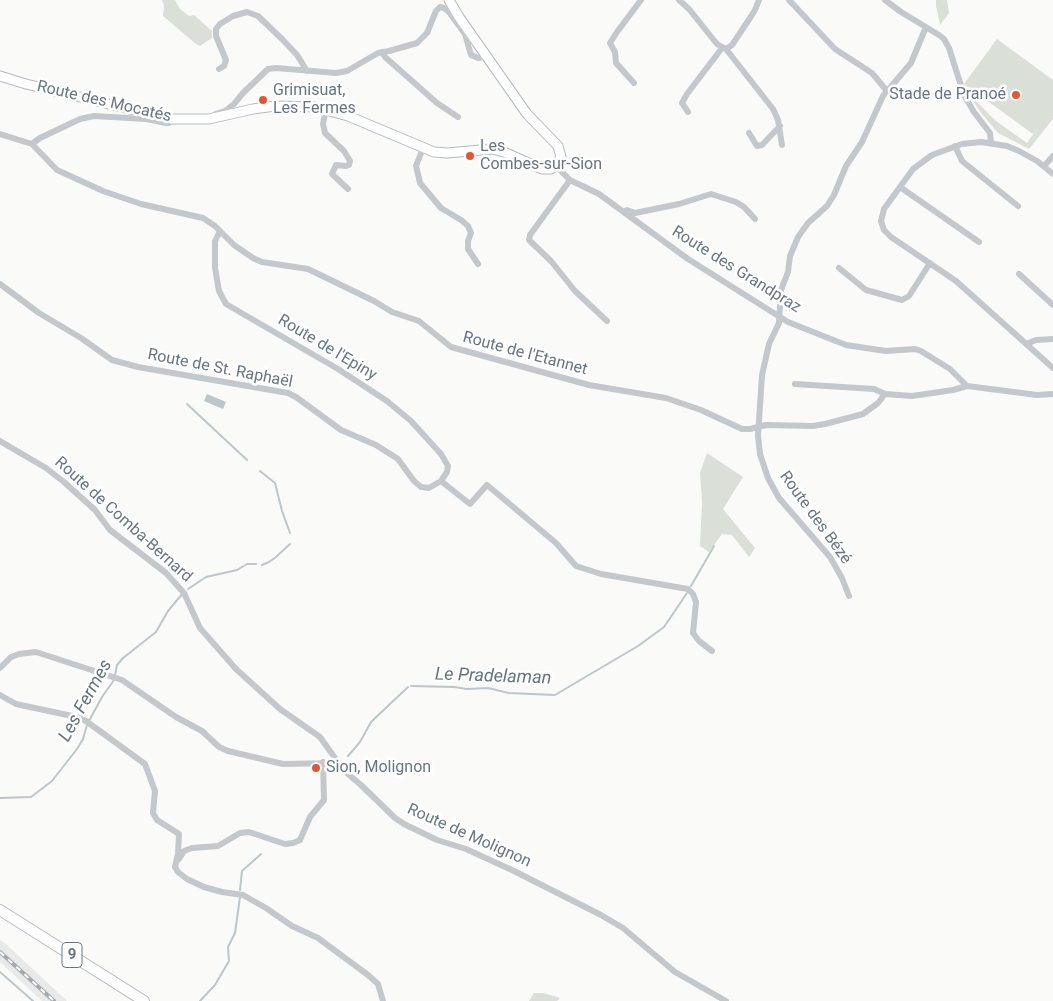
<!DOCTYPE html>
<html>
<head>
<meta charset="utf-8">
<style>
  body { margin:0 }
  canvas { display:block; background:#fafaf8 }
</style>
</head>
<body>
<canvas width="1053" height="1001"></canvas>
<script>
const context = document.querySelector('canvas').getContext('2d');
context.lineJoin = 'round';
function fill(path, color) { context.fillStyle = color; context.fill(path, 'evenodd'); }
const toPath = rows => new Path2D(rows.map(r => 'M' + r).join(''));
function trace(path, color, width, dash) { context.strokeStyle = color; context.lineWidth = width; context.lineCap = dash ? 'butt' : 'round'; context.setLineDash(dash || []); context.stroke(path); }
function drawText(font, color, halo, rows, align = 'center') {
  context.font = font + ' Roboto,sans-serif'; context.lineWidth = 5; context.setLineDash([]); context.textBaseline = 'middle'; context.strokeStyle = halo; context.fillStyle = color; for (const [text, x, y, turn = 0] of rows) {
    context.save(); context.translate(x, y); context.rotate((+turn || 0) * Math.PI / 180); context.textAlign = isNaN(turn) ? turn : align; if (halo) context.strokeText(text, 0, 0); context.fillText(text, 0, 0); context.restore();
  }
}
const built = toPath([
  [0,940,7,945,67,1001,42,1001,0,962]
]);
const green = toPath([
  [162,0,175,0,180,9,189,16,194,15,212,31,212,38,200,46,196,44,163,16,164,6],
  [936,0,947,0,949,13,940,25,936,6],
  [997,39,1053,80,1053,119,1029,149,998,133,982,114,968,93,996,121,1027,143,1040,125,1033,134,964,84],
  [707,453,743,477,723,509,755,548,749,557,732,535,722,534,709,552,700,546,702,501,700,473],
  [534,993,544,993,560,998,557,1001,529,1001]
]);
const water = toPath([
  [207,394,226,402,223,409,204,401]
]);
const stream = toPath([
  [187,404,247,460],
  [260,471,275,483,282,511,290,533],
  [262,565,269,562,276,557,290,544],
  [691,586,714,546],
  [188,589,206,577,237,570,247,564,256,564],
  [411,686,454,687,467,689,488,688,509,693,555,695,638,646,664,627,687,593],
  [89,721,102,697,114,680,117,665,123,658,156,632,168,611,183,593],
  [348,756,360,742,371,722,408,687],
  [0,798,31,797,52,781,77,749,83,739,87,725],
  [240,890,242,871,261,854],
  [0,972,33,1001],
  [200,1001,215,985,229,961,228,947,235,933,240,897]
]);
const street = toPath([
  [679,0,689,9,717,44,726,49,732,45,748,21,755,10,759,0],
  [789,0,835,49,872,73,887,91],
  [885,0,901,12,939,35,944,39,949,48,964,95,974,112,990,133,991,143],
  [726,49,773,109,778,120,782,145],
  [382,52,385,57,437,103,458,117],
  [219,69,224,66,226,60,216,36,216,29,220,24,233,16,247,12,258,16,282,39,297,55,307,71],
  [634,83,616,63,615,52,610,43,617,32,641,0],
  [326,109,323,124,325,133,344,151,350,161,349,165,346,166,336,165,332,174,348,189],
  [688,112,682,103,687,94,722,48],
  [215,114,225,111,234,104,243,93,268,69,276,68,336,73,347,71,378,53,389,51,417,43,427,33,436,11,440,7,444,8,449,12,465,34,471,55,478,58,486,56],
  [749,133,757,146,762,145,780,126],
  [0,134,32,144,57,170,103,191,141,204,203,218,215,226,234,245,253,258,262,262,308,269,374,301,392,312,419,321,451,347,589,385,666,398,701,410,742,429,750,429,766,425,813,426,825,424,863,414,878,403,885,394,912,396,953,390,967,386,1037,395,1053,394],
  [32,144,40,138,80,119,94,116,146,119,166,123,169,123,171,119],
  [955,146,962,161,1018,206],
  [423,148,416,166,420,183,441,208,461,220,468,226,471,233,468,241,468,249,478,264],
  [556,166,570,180,599,194,688,259,788,322,846,345,886,351,915,349,921,351,950,369,967,386],
  [1044,166,1053,156],
  [1053,174,1037,161,1019,151,1007,146,981,142,962,144,932,155,913,169,884,209,881,221,884,230,891,237,956,281,1053,368],
  [570,180,530,235,529,240,551,261,575,291,607,321],
  [900,187,979,242],
  [624,212,627,210,635,213,679,204,711,194,736,202,744,207,755,219],
  [839,268,866,290,902,300,909,296,930,263],
  [1019,274,1053,305],
  [0,284,39,313,81,338,112,360,138,367,288,393,296,397,341,430,376,445,398,459,414,481,421,487,429,488,441,481,447,472,448,466,441,454,411,421,387,401,338,369,226,304,219,291,215,268,215,241,220,231],
  [1026,344,1036,340,1053,339],
  [795,384,874,389,885,394],
  [0,441,46,468,64,482,95,510,110,530,166,573,184,593,200,628,236,669,280,709,320,737,335,758,335,763],
  [441,481,470,504,487,485,556,543,576,566,601,574,688,589,693,594,696,602,693,633,699,641,712,651],
  [849,596,842,578,830,557,779,498,768,478,760,454,758,436,762,375,769,344,779,323,781,290,788,272,790,256,798,237,808,223,827,206,834,195,846,166,862,142,883,96,911,63,926,27],
  [0,668,11,657,19,654,36,652,122,680,176,717,202,731,219,747,228,751,283,764,335,763,361,785,395,818,404,824,437,840,466,849,514,871,601,915,623,928,675,972,726,1001],
  [0,695,16,704,77,717,86,721,145,764,155,791,153,813,157,820,179,834,178,854,175,867],
  [179,859,184,851,192,848,218,846,240,833,249,832,285,844,293,843,300,840,310,817,324,800,323,762],
  [175,867,178,872,187,879,204,887,222,892,243,895,266,908,292,926,318,938,368,975,378,984,383,1001]
]);
const secondary = toPath([
  [0,76,26,84,171,119,209,119,253,109,275,106,315,107,348,116,434,152,447,153,492,149,504,152,542,169,551,169,556,166,561,157,558,146,527,114,459,17,449,0]
]);
const primary = toPath([
  [0,910,144,1001]
]);
const rail = toPath([
  [0,952,54,1001]
]);
const markers = [
  [1016,95,5,"#e4572e"],
  [263,100,5,"#e4572e"],
  [470,156,5,"#e4572e"],
  [316,768,5,"#e4572e"]
];
const shields = [
  [72,955,20]
];
const shieldNames = [
  ["9",72,955]
];
const poiNames = [
  ["Grimisuat,",273,91],
  ["Les Fermes",273,109],
  ["Stade de Pranoé",1006,95,"right"],
  ["Les",480,147],
  ["Combes-sur-Sion",480,165],
  ["Sion, Molignon",326,768]
];
const streetNames = [
  ["Route des Mocatés",104,102,13],
  ["Route des Grandpraz",736,270,32],
  ["Route de l'Epiny",327,348,31],
  ["Route de l'Etannet",525,354,15],
  ["Route de St. Raphaël",220,369,11],
  ["Route des Bézé",815,518,54],
  ["Route de Comba-Bernard",123,520,42],
  ["Route de Molignon",469,836,24]
];
const waterNames = [
  ["Le Pradelaman",493,677,2],
  ["Les Fermes",86,701,-61]
];
fill(built, '#e8e9e9');
fill(green, '#dadfd7');
fill(water, '#bbc7cb');
trace(stream, '#bbc7cb', 2);
trace(secondary, '#b3babf', 11);
trace(primary, '#b5babe', 12);
trace(street, '#c3c8cc', 6);
trace(secondary, '#fff', 9);
trace(primary, '#fff', 10);
trace(rail, '#a2aab0', 4);
trace(rail, '#fff', 2, [5.5]);
for (const [x, y, r, color] of markers) { const dot = new Path2D(); dot.arc(x, y, r, 0, 2 * Math.PI); context.fillStyle = color; context.fill(dot); trace(dot, '#fff', 2); }
for (const [x, y, w] of shields) { const box = new Path2D(); box.roundRect(x - w / 2, y - 12.5, w, 25, 4); context.fillStyle = '#fff'; context.fill(box); trace(box, '#657683', 1); }
drawText('bold 15px', '#657683', null, shieldNames);
drawText('16px', '#657683', '#fff', poiNames, 'left');
drawText('16px', '#657683', '#fff', streetNames);
drawText('italic 18px', '#60757c', '#fff', waterNames);
</script>
</body>
</html>
